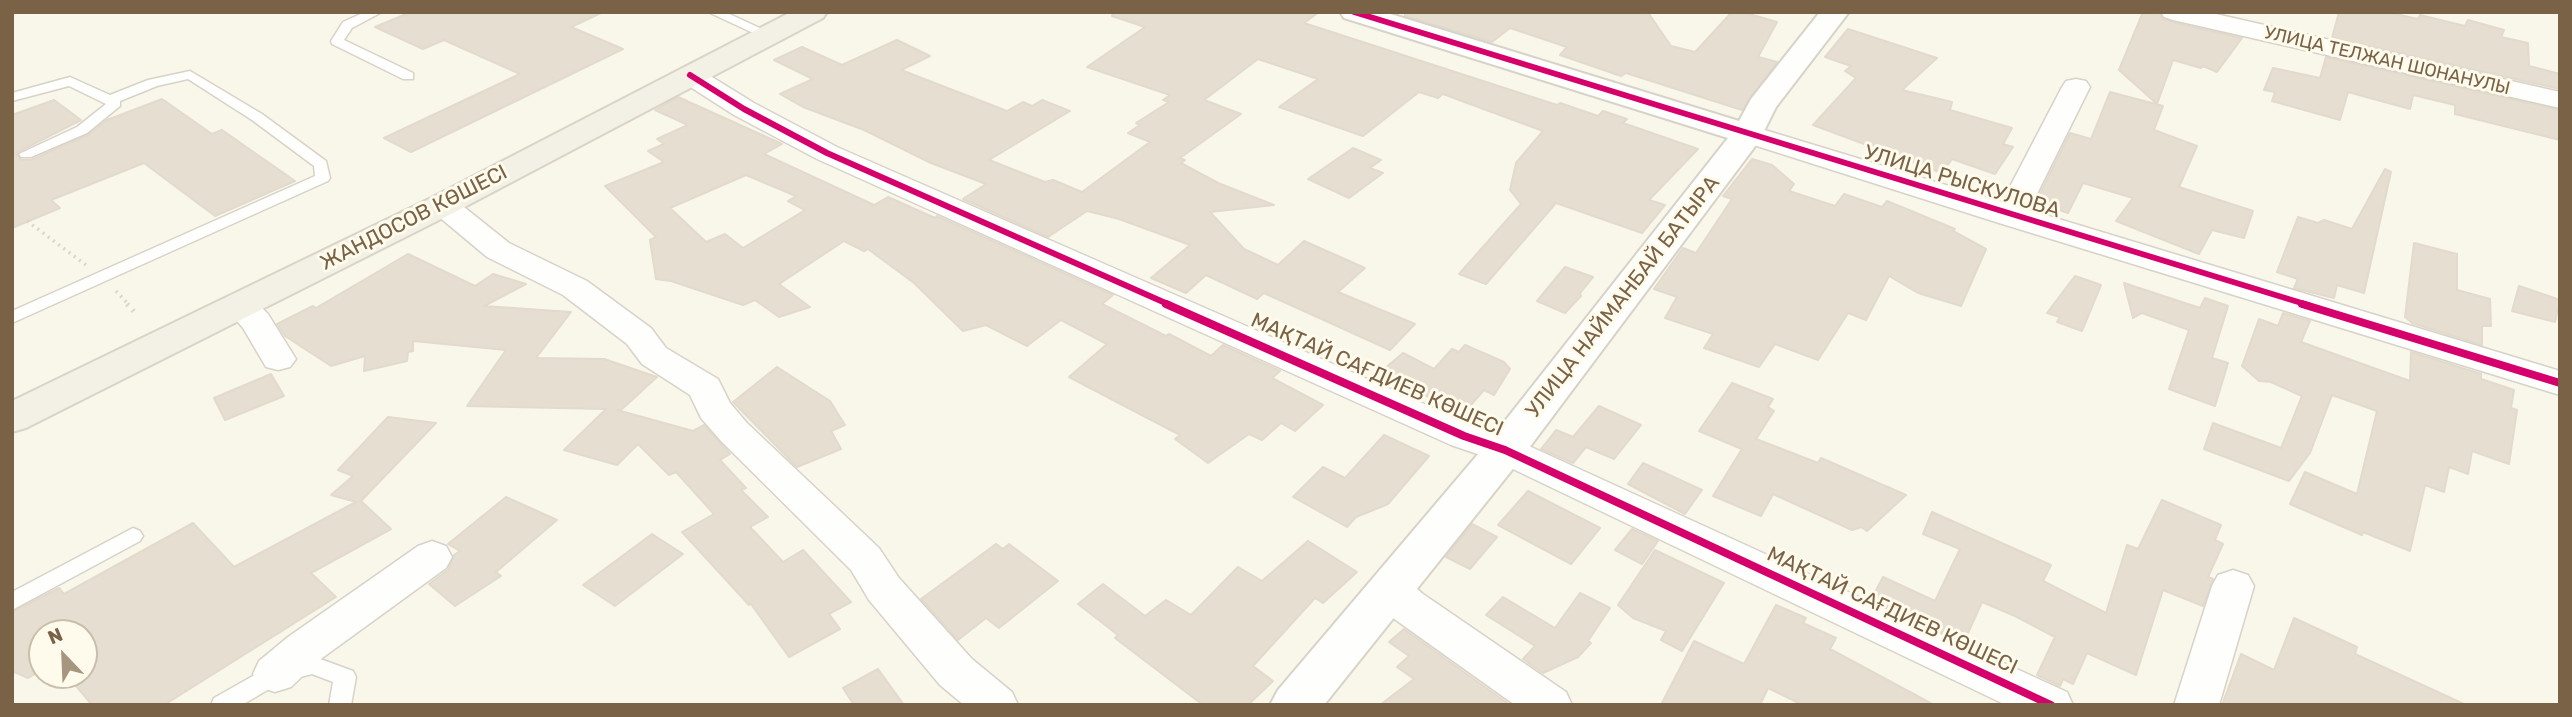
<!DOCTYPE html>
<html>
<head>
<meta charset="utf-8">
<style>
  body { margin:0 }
  #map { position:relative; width:2572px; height:717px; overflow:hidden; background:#f9f6ea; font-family:Rubik,sans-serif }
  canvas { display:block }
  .frame { position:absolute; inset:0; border:14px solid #7a6246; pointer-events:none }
  .north { position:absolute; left:28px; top:619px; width:70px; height:70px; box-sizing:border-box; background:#fffbec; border:2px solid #cabeaa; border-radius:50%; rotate:337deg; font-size:19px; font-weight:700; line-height:28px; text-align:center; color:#7a6246 }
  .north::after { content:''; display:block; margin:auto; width:24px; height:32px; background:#a6967f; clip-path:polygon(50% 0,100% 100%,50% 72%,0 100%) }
</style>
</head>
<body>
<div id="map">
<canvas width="2572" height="717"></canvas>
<div class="frame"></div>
<div class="north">N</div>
</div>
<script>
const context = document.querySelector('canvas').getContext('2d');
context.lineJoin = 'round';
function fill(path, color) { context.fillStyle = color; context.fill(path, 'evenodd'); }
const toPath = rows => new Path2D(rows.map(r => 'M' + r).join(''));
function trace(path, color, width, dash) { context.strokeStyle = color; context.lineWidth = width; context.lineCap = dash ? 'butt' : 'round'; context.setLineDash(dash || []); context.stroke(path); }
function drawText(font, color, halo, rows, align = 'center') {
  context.font = font + ' Rubik,sans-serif'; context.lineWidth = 6; context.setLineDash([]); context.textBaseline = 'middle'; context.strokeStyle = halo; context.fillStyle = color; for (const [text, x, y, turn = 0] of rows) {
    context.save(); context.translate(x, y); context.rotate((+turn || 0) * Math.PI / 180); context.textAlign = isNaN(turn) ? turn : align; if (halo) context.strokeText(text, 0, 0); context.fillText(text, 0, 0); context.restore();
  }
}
const building = toPath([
  [411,12,603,12,571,27,623,49,411,152,384,138,520,74,444,40,423,49,375,27,411,12],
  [1113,12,1319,12,1304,23,1557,105,1560,103,1598,116,1603,111,1627,119,1623,123,1698,149,1649,200,1665,205,1642,233,1556,203,1486,284,1459,274,1521,204,1510,190,1516,163,1543,131,1443,94,1438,98,1419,92,1363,136,1279,107,1318,79,1258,59,1204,100,1241,114,1180,158,1185,160,1181,163,1218,183,1274,205,1210,212,1244,249,1278,265,1304,241,1365,268,1338,292,1415,324,1390,350,1264,293,1257,299,1206,275,1186,293,1151,278,1190,245,1119,219,1087,211,1048,237,963,199,986,184,931,163,864,130,803,107,780,94,813,79,774,60,802,47,842,65,897,40,930,56,901,70,1007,111,1023,102,1032,106,1042,100,1070,111,989,160,1045,182,1053,180,1082,192,1150,142,1128,133,1140,125,1136,123,1169,102,1163,100,1170,95,1087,67,1145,27,1112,16,1113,12],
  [1405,12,1644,12,1649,14,1671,46,1695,52,1732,12,1742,12,1777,22,1758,57,1777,62,1742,110,1626,73,1621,76,1560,55,1567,47,1510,28,1492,42,1405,16,1405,12],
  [2143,12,2159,12,2163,19,2172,22,2242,38,2217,72,2203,66,2201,68,2173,60,2157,104,2119,70,2143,12],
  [2339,12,2386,12,2418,19,2420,15,2465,26,2468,20,2504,30,2501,37,2528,43,2529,66,2560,74,2560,89,2332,38,2339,12],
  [1848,29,1937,58,1902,90,1952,102,1950,110,2012,128,2003,144,2013,147,1995,174,1952,159,1942,173,1813,125,1856,78,1845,71,1851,66,1825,57,1848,29],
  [2326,57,2560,110,2560,140,2455,114,2455,105,2413,95,2410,109,2348,92,2340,120,2272,101,2275,92,2264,90,2273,68,2320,78,2326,57],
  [2110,92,2163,106,2154,130,2197,146,2179,187,2253,211,2244,238,2212,230,2199,254,2116,221,2133,198,2083,183,2068,213,2036,202,2070,133,2091,139,2110,92],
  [678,97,782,144,764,154,874,205,888,197,935,218,937,216,1113,295,1102,304,1166,336,1169,334,1211,356,1223,345,1280,371,1272,378,1323,405,1295,431,1281,423,1262,440,1249,434,1208,463,1175,439,1180,435,1069,377,1107,344,1061,320,1027,346,986,325,963,331,914,283,868,249,864,251,844,241,779,284,810,307,779,317,755,300,743,305,671,281,656,279,650,240,656,237,605,186,664,162,648,151,664,144,657,139,688,125,655,110,678,97],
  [746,175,796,196,788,201,805,210,743,248,725,234,706,242,670,208,746,175],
  [162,99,212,134,222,130,295,181,215,216,144,163,51,200,60,208,12,228,12,115,54,100,81,120,16,153,21,160,31,160,88,135,107,120,162,99],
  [1353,148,1381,160,1370,168,1383,173,1349,198,1308,179,1353,148],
  [1752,159,1772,165,1794,184,1789,191,1835,206,1844,194,1882,207,1887,201,1955,229,1953,231,1986,249,1961,306,1918,293,1889,276,1866,320,1848,313,1818,360,1775,344,1759,367,1704,348,1713,334,1665,318,1677,297,1654,289,1683,248,1696,253,1732,199,1723,196,1752,159],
  [2385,169,2391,172,2364,293,2337,285,2334,298,2294,288,2298,279,2277,272,2298,217,2318,223,2324,220,2352,229,2385,169],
  [2414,243,2457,254,2457,290,2490,299,2491,326,2482,326,2482,345,2412,323,2405,317,2414,243],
  [408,254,475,286,493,274,526,284,484,306,571,312,536,358,604,359,657,377,621,410,617,410,693,431,704,425,730,454,720,460,746,488,741,490,768,517,750,527,783,562,803,550,851,602,829,614,840,629,789,657,751,604,749,605,682,532,714,514,676,472,669,475,638,444,617,465,564,450,606,409,467,406,506,350,413,341,413,351,408,352,407,361,364,371,365,356,331,366,285,336,277,324,313,306,316,308,408,254],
  [1565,267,1593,277,1580,293,1581,296,1565,313,1537,301,1565,267],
  [2075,276,2101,285,2082,331,2057,322,2060,317,2047,313,2075,276],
  [2124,283,2200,308,2205,298,2228,306,2212,358,2228,363,2215,406,2169,389,2189,330,2142,313,2133,318,2124,283],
  [2519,286,2560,300,2555,322,2512,311,2519,286],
  [2283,313,2310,321,2301,342,2410,381,2411,352,2481,374,2481,379,2514,390,2511,408,2517,410,2509,464,2472,451,2468,474,2449,467,2444,492,2425,485,2410,551,2363,532,2362,535,2290,504,2305,472,2357,494,2377,411,2332,395,2310,453,2289,481,2204,449,2213,423,2281,448,2302,396,2271,382,2259,381,2242,366,2259,319,2278,326,2283,313],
  [1465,345,1504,362,1510,369,1494,395,1484,390,1463,414,1384,375,1388,371,1384,369,1403,353,1434,369,1452,349,1459,352,1465,345],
  [777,367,830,401,845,425,831,431,841,449,797,467,733,402,777,367],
  [271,374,284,396,225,420,214,398,271,374],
  [1732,383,1773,399,1768,407,1774,411,1756,439,1818,463,1821,458,1906,495,1867,531,1861,527,1852,530,1773,494,1761,516,1713,496,1742,449,1699,431,1732,383],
  [1599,406,1641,425,1614,459,1586,447,1573,463,1541,449,1556,430,1573,437,1599,406],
  [388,417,436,423,361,501,391,529,311,573,336,597,164,705,92,705,67,675,84,675,84,633,42,633,42,670,28,678,12,671,12,612,59,588,64,594,193,523,234,567,356,502,331,495,353,476,338,470,388,417],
  [1384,435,1429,456,1388,504,1356,517,1347,527,1293,497,1323,467,1345,478,1384,435],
  [1643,463,1702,490,1685,514,1628,484,1643,463],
  [1528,491,1600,528,1571,564,1498,525,1528,491],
  [506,497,557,520,496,572,501,576,455,606,429,584,448,570,454,555,460,551,448,544,506,497],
  [2162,500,2221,525,2215,540,2223,544,2208,577,2213,579,2203,606,2163,590,2136,675,2087,653,2073,684,2063,679,2060,686,2037,675,2055,637,2015,616,1982,602,1964,642,1871,600,1883,577,1935,601,1960,549,1923,534,1932,512,2051,565,2043,581,2106,613,2127,545,2138,549,2162,500],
  [1472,524,1497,537,1470,569,1446,557,1472,524],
  [1632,529,1658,541,1642,564,1615,550,1632,529],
  [652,534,683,554,615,606,583,585,652,534],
  [1308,541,1357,572,1323,603,1315,598,1253,666,1273,681,1248,705,1203,705,1115,638,1118,635,1078,604,1103,584,1145,616,1166,600,1191,615,1238,567,1262,581,1308,541],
  [996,544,1003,549,1009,544,1058,581,999,628,986,618,958,640,921,599,996,544],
  [1655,550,1724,583,1682,651,1661,640,1666,631,1633,618,1618,605,1655,550],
  [1580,593,1610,608,1588,641,1591,643,1578,657,1543,673,1523,659,1535,646,1486,615,1503,597,1555,628,1580,593],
  [1776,605,1806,618,1803,623,1836,638,1830,649,1934,705,1803,705,1768,688,1760,705,1661,705,1694,641,1744,664,1776,605],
  [2294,618,2357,647,2355,654,2466,705,2222,705,2241,654,2274,670,2294,618],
  [1404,629,1510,705,1380,705,1414,679,1397,667,1409,656,1389,642,1404,629],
  [878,669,904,705,854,705,843,688,878,669]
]);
const pathFar1 = toPath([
  [27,221,86,265],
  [116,291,129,305]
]);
const path = toPath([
  [127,304,137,315]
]);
const lane = toPath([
  [365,12,382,12,352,28,344,40,413,73,413,79,403,79,332,44,331,41,343,22,365,12],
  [708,12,725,12,775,35,769,39,764,38,708,12],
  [190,71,262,114,326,161,330,178,328,181,12,323,12,311,315,176,314,166,252,120,188,79,157,86,120,101,120,106,87,133,31,157,21,157,19,154,77,127,106,104,69,86,12,101,12,93,70,77,110,95,148,80,190,71],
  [133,528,140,531,143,536,140,541,12,610,12,592,133,528],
  [312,656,353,671,356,677,351,705,329,705,333,682,312,674,281,682,242,705,211,705,214,698,267,668,312,656]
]);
const street = toPath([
  [2161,12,2207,12,2560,92,2560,108,2173,20,2164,17,2161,12],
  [690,67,699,69,754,103,837,147,1477,427,1518,441,2067,692,2073,705,2006,705,1492,459,1451,445,817,159,734,115,681,81,677,75,681,69,690,67],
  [2076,79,2086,81,2090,87,2029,210,2560,371,2560,395,1999,223,1738,140,1734,134,1738,128,1748,125,1758,128,2002,202,2062,87,2066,81,2076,79],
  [443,196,454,199,509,243,587,281,651,328,666,348,718,379,730,403,747,423,879,548,899,578,972,659,1012,692,1018,705,964,705,940,685,869,600,851,570,721,441,701,418,690,395,642,364,627,344,563,295,487,257,432,211,428,205,432,199,443,196],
  [240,295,252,298,268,314,296,359,290,367,278,370,266,367,243,328,223,305,228,298,240,295],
  [432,541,446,546,452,557,446,568,318,661,291,687,275,692,259,687,253,674,259,661,288,637,418,546,432,541],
  [2233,570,2248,575,2254,586,2219,705,2174,705,2212,586,2218,575,2233,570],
  [1390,574,1405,579,1423,594,1566,692,1572,705,1515,705,1393,618,1375,601,1369,590,1375,579,1390,574]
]);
const secondary = toPath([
  [1340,12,1384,12,1739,121,1751,99,1820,12,1849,12,1776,107,1759,141,1520,460,1324,705,1270,705,1278,690,1490,440,1728,138,1344,18,1340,12]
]);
const primary = toPath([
  [791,12,827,12,823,18,455,212,26,428,12,432,12,401,431,198,791,12]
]);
const cyclewayFar1 = toPath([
  [1354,12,2308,305],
  [690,75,744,109,827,153,1170,305]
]);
const cycleway = toPath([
  [1166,304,1464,436,1505,450,2051,705],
  [2302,304,2560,383]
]);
const farStreetnames = [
  ["УЛИЦА ТЕЛЖАН ШОНАНУЛЫ",2387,61,13]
];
const streetNames = [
  ["УЛИЦА РЫСКУЛОВА",1962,182,17],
  ["ЖАНДОСОВ КӨШЕСІ",414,218,-27],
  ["УЛИЦА НАЙМАНБАЙ БАТЫРА",1623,297,-52],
  ["МАҚТАЙ САҒДИЕВ КӨШЕСІ",1377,375,24],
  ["МАҚТАЙ САҒДИЕВ КӨШЕСІ",1892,611,25]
];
fill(building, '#e6ded1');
trace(building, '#e2dacc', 2);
trace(lane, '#d8d2c8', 3);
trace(street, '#d8d2c8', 3);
trace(secondary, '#d8d3c8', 4);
trace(primary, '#dad3c8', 4);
trace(pathFar1, '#dcd6cc', 3.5, [2, 4.5]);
trace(path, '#dcd6cc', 5, [2, 6]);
fill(lane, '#fefefc');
fill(street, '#fefefc');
fill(secondary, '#fefefc');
fill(primary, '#f3f0e5');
trace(cyclewayFar1, '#d6006c', 6);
trace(cycleway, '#d6006c', 8);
drawText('18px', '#7a6246', '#fffbec', farStreetnames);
drawText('21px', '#7a6246', '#fffbec', streetNames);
</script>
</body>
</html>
